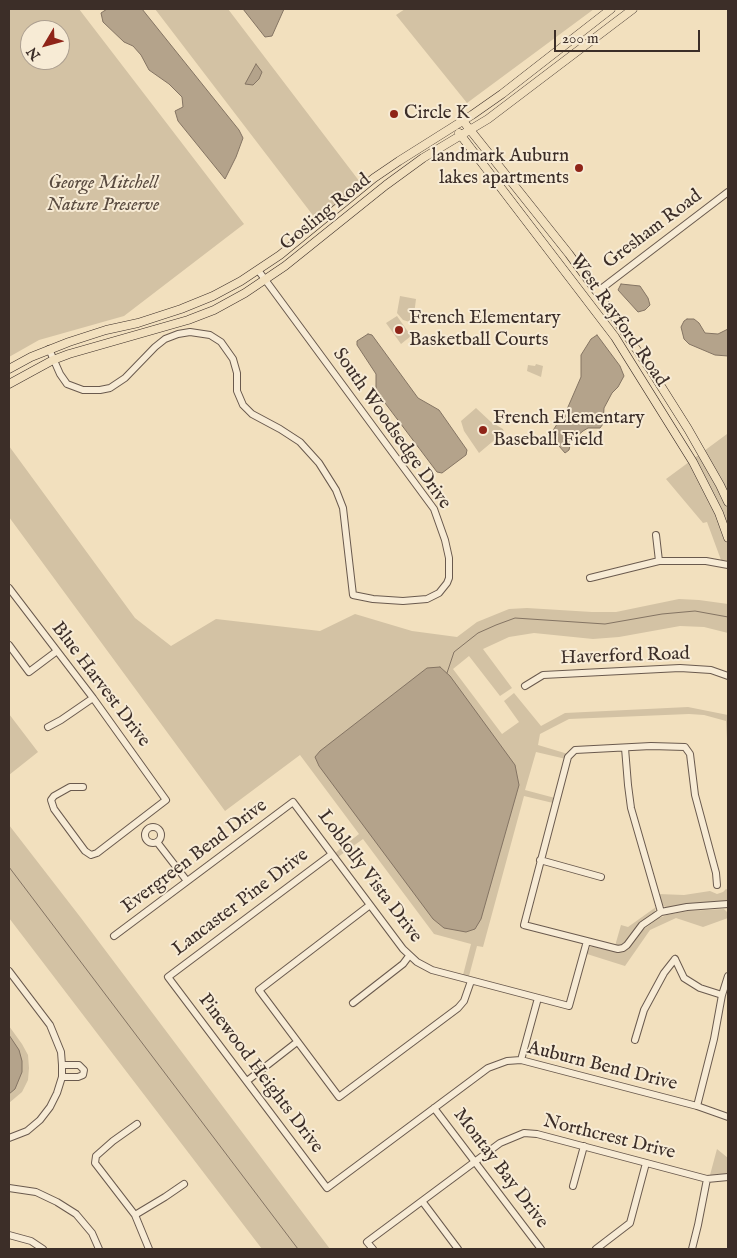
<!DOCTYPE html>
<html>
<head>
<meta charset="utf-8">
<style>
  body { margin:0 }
  #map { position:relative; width:737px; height:1258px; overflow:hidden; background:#f2e0be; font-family:"IM FELL English",serif }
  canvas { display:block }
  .frame { position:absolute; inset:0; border:10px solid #3c2e28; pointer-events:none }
  .north { position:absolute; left:20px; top:20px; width:50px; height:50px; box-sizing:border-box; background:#f7ebd5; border:1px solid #ac9f90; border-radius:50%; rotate:233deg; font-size:14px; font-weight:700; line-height:20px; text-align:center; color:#3c2e28 }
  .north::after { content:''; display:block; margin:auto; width:18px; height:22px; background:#8f2418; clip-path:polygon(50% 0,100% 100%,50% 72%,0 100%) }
  .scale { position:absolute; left:554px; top:30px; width:146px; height:22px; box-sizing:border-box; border:2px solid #3c2e28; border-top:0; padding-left:6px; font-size:15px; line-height:18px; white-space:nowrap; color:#3c2e28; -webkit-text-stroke:4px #f7ebd5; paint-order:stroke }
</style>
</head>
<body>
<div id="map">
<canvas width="737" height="1258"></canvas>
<div class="frame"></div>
<div class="north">N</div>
<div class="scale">200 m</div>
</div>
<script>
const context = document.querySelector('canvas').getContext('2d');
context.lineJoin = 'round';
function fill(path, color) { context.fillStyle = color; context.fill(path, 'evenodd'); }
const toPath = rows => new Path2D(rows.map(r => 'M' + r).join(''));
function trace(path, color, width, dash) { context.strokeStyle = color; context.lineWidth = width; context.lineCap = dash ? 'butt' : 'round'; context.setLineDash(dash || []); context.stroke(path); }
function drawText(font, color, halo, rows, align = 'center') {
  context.font = font + ' "IM FELL English",serif'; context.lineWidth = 4; context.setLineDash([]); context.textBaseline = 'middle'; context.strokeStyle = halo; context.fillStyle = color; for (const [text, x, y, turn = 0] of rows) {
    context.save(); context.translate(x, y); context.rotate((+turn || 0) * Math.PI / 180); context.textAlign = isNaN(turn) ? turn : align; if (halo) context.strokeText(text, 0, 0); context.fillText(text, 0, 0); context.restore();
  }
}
const green = toPath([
  [9,9,79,9,244,224,124,316,39,340,9,357],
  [30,30,60,30,60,60,30,60],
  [155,9,228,9,363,186,318,222],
  [405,9,594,9,467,103,396,15],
  [400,296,416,299,413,323,403,320,397,313],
  [397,316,411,336,401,344,386,323],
  [536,364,543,366,541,377,527,371,528,365,535,366],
  [476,408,491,422,503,429,504,432,479,453,464,431,461,421],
  [727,434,728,435,728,561,721,560,707,522,703,523,666,479],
  [9,446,135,618,171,646,216,619,320,631,355,614,412,631,457,637,477,622,509,609,527,608,592,612,616,612,679,599,699,600,728,604,728,633,704,627,680,626,619,637,593,639,534,633,509,637,483,649,512,688,500,696,469,656,453,669,502,734,519,722,504,701,514,693,541,726,565,713,688,707,728,715,728,757,726,721,704,715,689,714,569,719,540,734,538,745,568,754,566,759,536,752,525,790,555,798,553,803,524,796,483,947,477,946,469,976,463,975,471,944,434,934,363,839,338,857,335,853,359,834,300,755,225,811,9,517],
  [9,714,38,752,9,775],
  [9,825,81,918,330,1249,262,1249,9,918],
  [726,889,728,890,728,901,686,904,667,908,662,905,658,894,684,895,710,891,717,894,723,892],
  [656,907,654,914,626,942,622,945,615,946,621,925,628,927],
  [724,909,728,913,728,918,703,927,676,918,650,930,625,966,587,954,590,947,594,946,618,952,625,951,644,929,659,918,667,915,688,911],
  [9,1026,22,1044,28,1055,29,1068,28,1080,22,1092,9,1103],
  [717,1149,728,1158,728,1174,710,1175]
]);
const water = toPath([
  [107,9,142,9,239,130,243,138,236,157,225,179,178,121,175,111,183,107,182,97,169,84,149,70,141,55,133,46,124,42,103,22,101,13,107,9],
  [243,9,284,9,272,36,265,37,243,9],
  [256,64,262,72,259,79,253,85,245,84,256,64],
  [621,284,640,286,648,298,650,305,645,310,638,312,618,290,621,284],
  [687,319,694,319,699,323,705,333,718,334,728,329,728,356,715,355,689,344,684,339,681,327,684,321,687,319],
  [368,334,372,335,418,398,439,410,467,450,466,455,442,473,437,472,376,391,376,374,357,345,357,341,368,334],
  [597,335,620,366,624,376,618,387,612,393,604,408,603,424,600,428,588,428,583,431,571,441,569,450,565,453,553,439,552,432,568,407,581,377,581,355,591,339,597,335],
  [440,667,450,676,515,765,519,785,481,919,475,929,466,932,444,928,433,919,319,766,315,757,320,751,427,668,440,667],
  [9,1035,19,1050,22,1061,22,1072,15,1089,9,1094,9,1035]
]);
const stream = toPath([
  [447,673,454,652,478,633,496,625,515,618,605,624,662,614,695,611,728,617],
  [9,867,298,1249]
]);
const minor = toPath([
  [597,292,728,192],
  [49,349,60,374,67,384,83,390,100,390,110,388,125,378,155,347,165,339,178,334,190,332,210,335,221,342,233,359,237,373,237,391,243,405,252,414,280,429,300,442,319,463,336,490,343,508,353,595,373,599,403,601,427,599,439,593,447,583,449,578,449,558,445,540,434,509,258,270],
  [656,535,659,561],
  [590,578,659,561,706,561,728,565],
  [9,588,93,698,166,800,97,853,91,855,85,851,54,809,51,800,54,796,70,787,83,787],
  [9,645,29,672,57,651],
  [525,686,543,675,680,668,711,670,728,676],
  [48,727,61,720,93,698],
  [625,748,628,785,631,808,661,912],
  '145 835a8 8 0 1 1 16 0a8 8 0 1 1-16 0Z',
  [157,842,187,881],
  [332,854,168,977,327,1188,488,1068,507,1061,521,1060,697,1106,728,1117],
  [540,860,601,877],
  [717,885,716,873,695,795,690,754,685,747,651,746,575,750,568,757,524,925,618,949,623,948,627,945,642,925,661,912,687,907,728,904],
  [370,905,259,990,339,1097,458,1008,464,1001,471,981],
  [114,936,293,802,403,949,417,962,432,970,569,1006,587,941],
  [675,959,684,978,700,988,722,995],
  [9,971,50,1025,61,1052,62,1065,62,1077,57,1093,50,1107,40,1120,27,1131,9,1138],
  [353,1003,403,964,409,956],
  [635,1040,644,1010,664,973,675,959],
  [521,1060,538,998],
  [62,1077,78,1077,83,1075,84,1070,79,1065,62,1065],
  [247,1081,297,1042],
  [697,1106,714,1039,722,995,728,976],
  [434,1108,541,1249],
  [137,1124,113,1141,96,1156,95,1163,135,1215,149,1249],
  [573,1186,584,1146],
  [9,1188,36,1192,57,1202,76,1214,92,1233,99,1249],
  [422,1201,458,1249],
  [135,1215,165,1197,184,1184],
  [9,1235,31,1241,43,1249],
  [373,1249,367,1242,500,1143,524,1133,537,1134,707,1179,728,1177],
  [596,1249,630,1223,646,1163],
  [692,1249,698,1225,707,1179]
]);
const major = toPath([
  [463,121,569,254,597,292,652,372,688,429,720,485,728,502],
  [459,133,615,337,693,462,719,513,728,538],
  [9,369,31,357,69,342,106,330,138,323,181,309,213,296,241,281,280,255,374,178,399,161,472,115,502,94,611,9],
  [9,384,53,360,69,354,188,320,214,310,245,293,285,266,386,185,423,158,488,119,633,9]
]);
const markers = [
  [394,114,5,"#8f2418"],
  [579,168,5,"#8f2418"],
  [399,330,5,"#8f2418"],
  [483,430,5,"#8f2418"]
];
const poiNames = [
  ["Circle K",404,114],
  ["landmark Auburn",569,157,"right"],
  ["lakes apartments",569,179,"right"],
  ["French Elementary",409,319],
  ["Basketball Courts",409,341],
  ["French Elementary",493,419],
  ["Baseball Field",493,441]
];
const parkNames = [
  ["George Mitchell",103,184],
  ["Nature Preserve",103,206]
];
const streetNames = [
  ["Gosling Road",326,213,-39],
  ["Gresham Road",653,230,-37],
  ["West Rayford Road",618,321,55],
  ["South Woodsedge Drive",391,429,55],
  ["Haverford Road",625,657,-2],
  ["Blue Harvest Drive",100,685,53],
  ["Evergreen Bend Drive",195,857,-37],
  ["Loblolly Vista Drive",369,877,53],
  ["Lancaster Pine Drive",241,903,-37],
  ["Auburn Bend Drive",602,1067,14],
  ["Pinewood Heights Drive",260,1074,53],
  ["Northcrest Drive",609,1138,14],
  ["Montay Bay Drive",500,1169,53]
];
fill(green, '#d3c2a4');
fill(water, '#b4a38b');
trace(water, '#847463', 1);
trace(stream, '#847463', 1);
trace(minor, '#6a5a4e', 8);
trace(major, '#3c2e28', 9);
trace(minor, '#f7ebd5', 6);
trace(major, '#f2e0be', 8);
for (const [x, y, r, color] of markers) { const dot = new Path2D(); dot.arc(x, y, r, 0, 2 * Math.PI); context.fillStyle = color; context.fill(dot); trace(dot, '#f7ebd5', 2); }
drawText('19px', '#3c2e28', '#f7ebd5', poiNames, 'left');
drawText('italic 19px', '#5a4c41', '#f7ebd5', parkNames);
drawText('19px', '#3c2e28', '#f7ebd5', streetNames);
</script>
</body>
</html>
